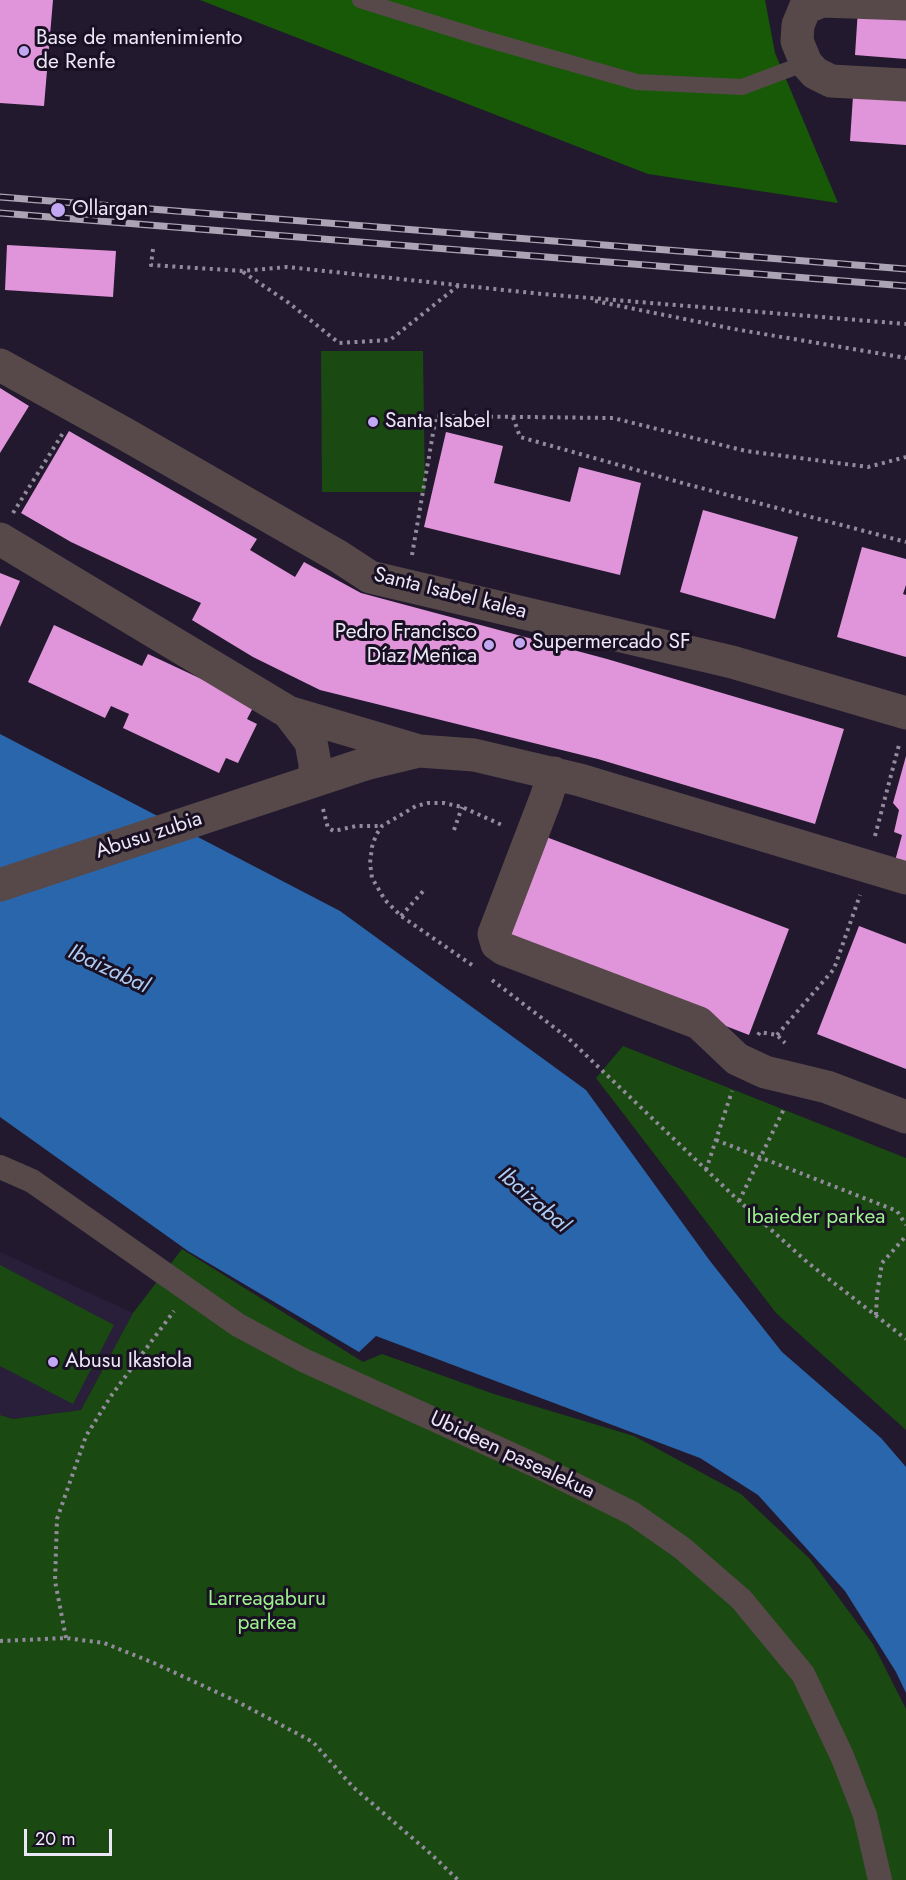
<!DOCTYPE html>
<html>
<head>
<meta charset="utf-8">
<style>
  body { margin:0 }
  #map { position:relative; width:906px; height:1880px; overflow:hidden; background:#22192e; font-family:Jost,sans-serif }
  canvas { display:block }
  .scale { position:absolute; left:24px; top:1829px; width:88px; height:27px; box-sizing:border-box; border:3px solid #ede8f7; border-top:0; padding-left:8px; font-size:18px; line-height:21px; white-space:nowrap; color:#ede8f7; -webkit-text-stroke:4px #191024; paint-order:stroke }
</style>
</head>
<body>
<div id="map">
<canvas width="906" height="1880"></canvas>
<div class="scale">20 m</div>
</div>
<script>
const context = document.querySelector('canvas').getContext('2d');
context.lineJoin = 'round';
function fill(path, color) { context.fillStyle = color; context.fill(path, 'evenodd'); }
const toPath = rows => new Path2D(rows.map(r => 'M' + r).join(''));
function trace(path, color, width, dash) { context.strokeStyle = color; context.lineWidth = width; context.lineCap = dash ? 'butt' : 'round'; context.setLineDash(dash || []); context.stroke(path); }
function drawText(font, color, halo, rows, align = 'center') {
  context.font = font + ' Jost,sans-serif'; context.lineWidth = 6; context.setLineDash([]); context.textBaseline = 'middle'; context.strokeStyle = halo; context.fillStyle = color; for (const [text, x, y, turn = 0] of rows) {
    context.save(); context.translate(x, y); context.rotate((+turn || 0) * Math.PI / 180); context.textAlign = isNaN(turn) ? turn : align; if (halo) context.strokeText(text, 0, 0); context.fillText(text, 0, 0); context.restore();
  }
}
const built = toPath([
  [0,1252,133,1313,81,1410,13,1419,0,1415]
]);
const green = toPath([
  [321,351,423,351,425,492,322,492],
  [623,1046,906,1158,906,1430,776,1313,596,1078],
  [182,1249,363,1362,382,1354,494,1394,634,1436,741,1494,810,1559,873,1644,906,1709,906,1880,0,1880,0,1415,13,1419,81,1410,133,1313],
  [0,1265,114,1325,73,1404,0,1366]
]);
const forest = toPath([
  [200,0,765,0,775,53,838,203,648,174]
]);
const water = toPath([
  [0,734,340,911,586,1090,710,1261,782,1352,881,1438,906,1467,906,1693,896,1672,845,1591,758,1495,700,1458,376,1336,359,1352,188,1251,0,1117]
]);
const building = toPath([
  [0,0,53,0,44,106,0,103],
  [858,9,906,13,906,59,855,55],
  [853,96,906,100,906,145,850,141],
  [7,245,116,251,113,297,5,290],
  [0,388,29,406,0,453],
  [69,431,257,539,250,550,295,577,304,562,361,593,607,659,844,729,815,824,598,759,320,690,253,657,192,620,201,603,71,542,21,513],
  [446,432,503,446,494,483,570,502,579,467,641,483,620,575,424,527],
  [703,510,798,537,775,619,680,592],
  [862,547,906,559,906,585,903,594,906,595,906,657,837,637],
  [0,573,20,581,0,627],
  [54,625,142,666,148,654,255,704,247,719,257,724,238,763,226,758,219,773,123,728,129,714,111,706,105,718,28,682],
  [906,756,906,864,895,861,902,835,894,832,899,810,893,803],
  [541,835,789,929,749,1035,501,939],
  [859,926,906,944,906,1069,817,1034]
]);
const path = toPath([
  [153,249,151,265,242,271,287,267,542,294,906,324],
  [243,272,289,303,339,343,390,340,459,285],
  [595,301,734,329,906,358],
  [513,417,520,437,686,484,906,542],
  [13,513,63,433],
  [412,555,436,416,613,418,746,451,868,467,906,457],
  [323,809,328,828,334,831,356,826,381,826],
  [454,830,462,807],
  [875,836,899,745],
  [401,916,425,889],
  [472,965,401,916,385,900,372,878,370,863,372,847,376,835,382,826,416,806,428,803,444,803,462,807,502,825],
  [492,980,568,1038,739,1201,807,1262,906,1339],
  [758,1035,760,1032,777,1035,785,1043],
  [777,1035,834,969,860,895],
  [716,1140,897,1211,906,1225],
  [706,1170,732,1091],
  [739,1201,784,1109],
  [876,1315,877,1294,882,1263,906,1236],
  [66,1638,55,1581,57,1519,86,1436,111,1396,174,1311],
  [0,1641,66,1638,104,1643,154,1663,238,1702,313,1742,353,1787,431,1854,458,1880]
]);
const service = toPath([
  [360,0,482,38,637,82,742,87,806,63]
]);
const pedestrian = toPath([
  [0,1167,32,1181,238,1325,303,1360,539,1467,632,1513,682,1548,741,1599,803,1674,842,1756,865,1815,880,1880]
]);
const minor = toPath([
  [906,4,822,1,805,8,798,25,797,41,806,63,815,73,831,81,906,85],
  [0,365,125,434,338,556,370,577,732,662,906,713],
  [0,539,288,712,416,750],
  [288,712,311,742,315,764,315,780],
  [365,764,419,751,474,755,580,780,906,878],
  [554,773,546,798,494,934,497,944,504,949,699,1023,737,1059,765,1072,827,1087,906,1117]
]);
const tertiary = toPath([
  [0,885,365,764]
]);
const rail = toPath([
  [0,197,906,269],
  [0,213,906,286]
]);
const markers = [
  [24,51,6,"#c2a8f2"],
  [58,210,8,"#c2a8f2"],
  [373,422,6,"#c2a8f2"],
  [520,643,6,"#c2a8f2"],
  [489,645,6,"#c2a8f2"],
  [53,1362,6,"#c2a8f2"]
];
const poiNames = [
  ["Base de mantenimiento",36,39],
  ["de Renfe",36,63],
  ["Ollargan",72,210],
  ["Santa Isabel",385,422],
  ["Pedro Francisco",477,633,"right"],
  ["Díaz Meñica",477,657,"right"],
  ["Supermercado SF",532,643],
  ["Abusu Ikastola",65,1362]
];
const streetNames = [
  ["Santa Isabel kalea",450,594,14],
  ["Abusu zubia",149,836,-18],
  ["Ubideen pasealekua",512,1456,25]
];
const parkNames = [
  ["Ibaieder parkea",816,1218],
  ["Larreagaburu",267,1600],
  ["parkea",267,1624]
];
const waterNames = [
  ["Ibaizabal",108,970,25],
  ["Ibaizabal",533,1201,41]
];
fill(built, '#2a1f3a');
fill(green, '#1a4911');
fill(forest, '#175907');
fill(water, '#2a66ab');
fill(building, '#e095da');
trace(path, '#918b9c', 4, [3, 4.5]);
trace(service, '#57494a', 16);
trace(pedestrian, '#57494a', 24);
trace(minor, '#57494a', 33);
trace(tertiary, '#57494a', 33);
trace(rail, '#aaa4b5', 7);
trace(rail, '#191024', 4.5, [14]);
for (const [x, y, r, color] of markers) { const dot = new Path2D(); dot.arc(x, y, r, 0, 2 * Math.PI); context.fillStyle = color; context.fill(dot); trace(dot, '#191024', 2); }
drawText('21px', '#ede8f7', '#191024', poiNames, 'left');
drawText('21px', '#ede8f7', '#191024', streetNames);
drawText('21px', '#9df18d', '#191024', parkNames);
drawText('italic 22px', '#afcdf3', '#191024', waterNames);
</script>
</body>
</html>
